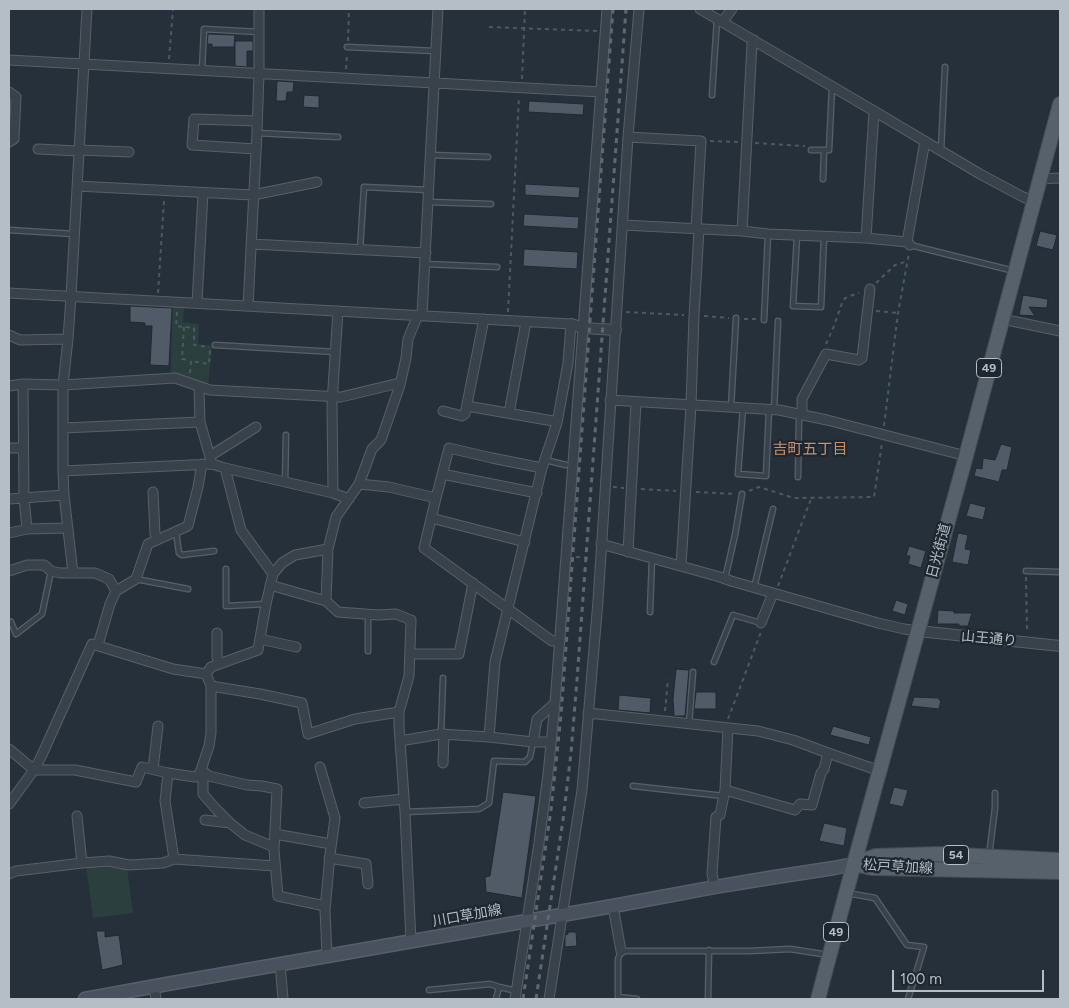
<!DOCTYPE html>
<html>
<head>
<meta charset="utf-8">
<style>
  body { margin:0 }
  #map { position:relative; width:1069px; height:1008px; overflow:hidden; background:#26303a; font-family:Figtree,sans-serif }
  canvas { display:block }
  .frame { position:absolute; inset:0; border:10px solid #b5bdc6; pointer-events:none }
  .scale { position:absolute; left:892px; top:970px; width:152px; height:22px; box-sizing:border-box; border:2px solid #b5bdc6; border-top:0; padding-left:6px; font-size:15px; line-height:18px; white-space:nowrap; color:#b5bdc6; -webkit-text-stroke:4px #1e2730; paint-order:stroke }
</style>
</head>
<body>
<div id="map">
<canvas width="1069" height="1008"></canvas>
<div class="frame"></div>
<div class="scale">100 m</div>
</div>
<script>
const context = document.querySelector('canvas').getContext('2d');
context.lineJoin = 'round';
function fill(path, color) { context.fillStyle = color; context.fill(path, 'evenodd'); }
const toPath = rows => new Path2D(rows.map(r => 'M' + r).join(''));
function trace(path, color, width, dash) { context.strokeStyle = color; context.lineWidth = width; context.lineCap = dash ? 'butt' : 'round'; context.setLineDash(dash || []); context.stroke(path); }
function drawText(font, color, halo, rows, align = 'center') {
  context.font = font + ' Figtree,"Noto Sans JP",sans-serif'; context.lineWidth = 4.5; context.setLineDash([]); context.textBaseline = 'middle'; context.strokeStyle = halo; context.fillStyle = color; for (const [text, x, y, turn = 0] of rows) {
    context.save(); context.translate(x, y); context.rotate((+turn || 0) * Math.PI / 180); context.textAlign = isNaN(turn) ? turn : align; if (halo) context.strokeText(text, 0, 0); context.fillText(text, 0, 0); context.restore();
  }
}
const green = toPath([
  [172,305,184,305,183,322,199,324,198,344,212,346,208,386,171,374],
  [105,863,127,868,133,913,93,918,86,865]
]);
const building = toPath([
  [208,34,235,35,234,47,212,47,212,44,207,44,208,34],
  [235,41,253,41,253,51,247,51,247,67,235,66,235,41],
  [277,81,294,82,293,92,287,92,286,101,276,101,277,81],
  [304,95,319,96,319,108,303,107,304,95],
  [529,101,584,104,583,115,528,112,529,101],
  [525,184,580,187,579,198,525,195,525,184],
  [524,214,579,217,578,229,523,226,524,214],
  [1040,231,1057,235,1053,250,1036,246,1040,231],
  [524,249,578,252,577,269,523,266,524,249],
  [1023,295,1048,299,1047,308,1029,307,1035,316,1019,315,1023,295],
  [130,306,172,308,169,366,150,365,152,326,145,326,145,323,130,322,130,306],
  [1001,444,1012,447,1007,470,1002,470,999,482,974,476,976,468,982,469,983,458,995,460,1001,444],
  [970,503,986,507,983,520,966,516,970,503],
  [958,533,968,535,965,549,971,550,968,565,952,562,958,533],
  [909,546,926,551,921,568,908,564,910,556,906,556,909,546],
  [896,600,908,604,905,615,892,611,896,600],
  [938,610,954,611,954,613,972,613,968,626,959,626,959,624,937,624,938,610],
  [676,669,689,670,685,716,674,716,673,699,676,669],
  [696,692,716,692,716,709,694,709,696,692],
  [619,695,651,698,650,713,618,710,619,695],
  [914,697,939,698,939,700,941,700,939,709,911,706,914,697],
  [833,726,871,737,869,745,830,735,833,726],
  [894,787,908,790,903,807,889,804,894,787],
  [503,792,536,796,522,898,486,892,485,877,490,876,503,792],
  [824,823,847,828,844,846,819,841,824,823],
  [96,931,105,931,105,937,119,935,123,965,102,970,96,931],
  [568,932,576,932,577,946,565,947,565,935,568,934,568,932]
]);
const path = toPath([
  [489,27,597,31],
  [348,41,349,9],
  [169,59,173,9],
  [346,69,347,54],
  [522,79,525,9],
  [710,141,738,142],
  [755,143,805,146],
  [876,283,895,265,908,261],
  [158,293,164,201],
  [876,311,898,313],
  [177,312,176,326,194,328,194,345,209,347],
  [508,312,519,97],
  [626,312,684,315],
  [704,316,729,318],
  [744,319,756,319],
  [184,327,182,359,190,360],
  [826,344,834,326,843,300,847,297,859,293],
  [190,373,191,361,209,364,210,350],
  [884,426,898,313,909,253],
  [613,487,624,488],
  [641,489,676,491],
  [749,491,759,487,794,498,874,497,882,443],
  [696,492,736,494],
  [576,557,591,558],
  [1026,577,1027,632],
  [778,586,811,499],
  [665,711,668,679],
  [728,719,761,632]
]);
const service = toPath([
  [347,47,435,51],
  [202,70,204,29,259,32],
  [712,95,717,19],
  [257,133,338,137],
  [811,150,829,150,832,87],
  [941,150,945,67],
  [431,155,488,157],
  [823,179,824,150],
  [428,202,491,204],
  [9,230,74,234],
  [797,236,793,306,821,307,824,236],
  [910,245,1014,271],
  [360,250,364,187,429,190],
  [425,264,497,267],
  [764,320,768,234],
  [215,345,335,352],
  [731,407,736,318],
  [743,408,738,474,766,476,769,409],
  [774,410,778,321],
  [545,460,566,465],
  [798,477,799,414],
  [285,482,286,435],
  [176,531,179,553,182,555,214,551],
  [226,569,226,606,265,604],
  [1026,571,1060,572],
  [136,579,188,589],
  [725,579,735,535,742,494],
  [754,588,773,509],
  [650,612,652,558],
  [368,614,368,651],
  [11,622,16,634,42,614,51,571],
  [714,662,733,615,761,623],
  [689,724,693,672],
  [441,734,443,678],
  [633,786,724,796],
  [405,812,479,809,489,803,494,761,525,762,530,757,533,742],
  [989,856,995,808,995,793],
  [847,893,875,898,907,945,924,947,908,999],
  [429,990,490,984,499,987],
  [618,997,637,999],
  [496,999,499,987,517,991],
  [618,999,618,959,621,951,750,951,790,949,829,955],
  [708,999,709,950]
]);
const minor = toPath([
  [700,9,874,111,980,174,1023,197,1034,201],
  [723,21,732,9],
  [9,60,601,92],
  [9,92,16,97,14,139,9,142],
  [628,137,701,141,696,229],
  [38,149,79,151],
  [256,149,192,145,194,119,257,121],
  [79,150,129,152],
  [1040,179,1060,178],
  [77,186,253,195,317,182],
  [623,225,742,231,768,234,866,238,907,242,910,245],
  [742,231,752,44,754,40],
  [866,238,874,111],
  [907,242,925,141],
  [251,244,426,253],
  [9,293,571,324,568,363,557,423,542,468,495,662,489,737],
  [197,303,203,193],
  [248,306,257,133,259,73,259,9],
  [422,315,438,9],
  [1002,319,1060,331],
  [9,335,20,340,68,339],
  [23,384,24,498,27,529],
  [9,386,23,384,63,385,175,378,210,390,341,397,395,384,400,385],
  [199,387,200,422,212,464],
  [610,400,779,410,827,420,966,456],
  [467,406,553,421,557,423],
  [443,411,462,416,465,414,484,319],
  [509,413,526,322],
  [802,415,802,399,826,354,859,360,862,358,870,289],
  [63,428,200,422],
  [9,448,23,448],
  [210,456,256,427],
  [225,468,241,530,273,574],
  [542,468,492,458,449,448,436,498,424,548,552,641,560,641],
  [63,471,212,464,225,468,333,493,349,499],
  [442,474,537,493],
  [359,484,389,487,436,498],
  [153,492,155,534,158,539],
  [333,493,332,403,338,311],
  [9,499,64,495],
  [431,518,525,542],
  [9,533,27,529,68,528],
  [601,544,720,577,731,581,878,623,904,629,918,631],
  [628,552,636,402],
  [681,566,691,405,694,316,699,229],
  [9,571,27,565,44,565,51,571,60,573,95,573,109,579,116,591,110,604,98,645],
  [73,573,64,495,63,471,63,385,68,339,71,296,87,9],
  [270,585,326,601,338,612,378,615,396,614,411,620,409,676,399,712,399,726,405,812,411,941],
  [116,591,136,579,148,544,188,526,198,487,202,464],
  [326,601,328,549,336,517,359,484,372,449,381,440,400,385,406,358,408,339,418,315],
  [761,623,773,593],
  [217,633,217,657,219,664],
  [260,639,296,647],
  [410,654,459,654,473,583],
  [211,686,260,694,302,703,308,734,355,719,399,712],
  [588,713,758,731,793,740,828,753,880,771],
  [400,741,441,734,489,737,533,742,551,742],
  [533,742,537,719,555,703],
  [9,749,34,770,75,770,136,782,142,767,168,773,195,777,198,776,201,770,209,746,211,733,211,686,206,674],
  [443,763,444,734],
  [320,767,335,818,330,855,325,910,327,955],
  [153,769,158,726],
  [201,770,209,776,247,785,262,786,277,789,274,850,278,896,325,906],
  [201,770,203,782,203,794,217,810,230,823],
  [168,773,165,801,174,859,275,866],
  [725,790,795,810,800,804,812,805,821,773,824,769,828,753],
  [364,803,404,799],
  [9,804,34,770,41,757,92,644,173,669,206,674,211,667,258,650,266,604,273,574,282,563,295,555,328,549],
  [77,816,82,863],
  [205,820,230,823,245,835,274,847],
  [275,834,331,844],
  [329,858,366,864,368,884],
  [9,874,16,871,82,863,109,861,129,865,163,863,174,859],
  [715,887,712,874,716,817,720,815,725,790,728,728],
  [613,906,621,951],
  [280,964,283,999],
  [154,986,156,999],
  [515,999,539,843,548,774,555,703,607,9],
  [549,999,582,790,598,601,628,137,639,9]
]);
const tertiary = toPath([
  [571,324,583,328,616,330],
  [918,631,1060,646]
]);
const secondary = toPath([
  [85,999,167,984,613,906,715,887,769,878,834,868,854,864]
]);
const primary = toPath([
  [854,864,875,856,939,854,1060,860],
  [854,864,872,868,1060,872],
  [818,999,846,893,966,456,1060,104]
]);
const rail = toPath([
  [523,999,551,810,561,715,613,9],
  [536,999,563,820,571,753,577,680,626,9]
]);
const shields = [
  [989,368,25],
  [956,855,25],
  [836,932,25]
];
const shieldNames = [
  ["49",989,368],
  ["54",956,855],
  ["49",836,932]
];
const streetNames = [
  ["日光街道",939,551,-75],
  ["山王通り",989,639,5],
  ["松戸草加線",898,867,3],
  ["川口草加線",467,916,-10]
];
const neighbourhoodNames = [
  ["吉町五丁目",810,450]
];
fill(green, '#2b3f3e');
fill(building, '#515b68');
trace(building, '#202932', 1);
trace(service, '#576069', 7);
trace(minor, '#576069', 11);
trace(tertiary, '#576069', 12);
trace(secondary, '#576069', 15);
trace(primary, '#424b54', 16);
trace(path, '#495b5d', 2, [4, 4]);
trace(service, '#39424b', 4.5);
trace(minor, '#39424b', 9);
trace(tertiary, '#39424b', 10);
trace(secondary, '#48515d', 12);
trace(primary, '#57616b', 14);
trace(rail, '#5e6873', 3, [5, 5]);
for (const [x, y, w] of shields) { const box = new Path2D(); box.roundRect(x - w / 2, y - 9.5, w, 19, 4); context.fillStyle = '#1e2730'; context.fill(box); trace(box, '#b5bdc6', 1); }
drawText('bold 12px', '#b5bdc6', null, shieldNames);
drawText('14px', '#b5bdc6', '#1e2730', streetNames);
drawText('15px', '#ca8f6c', '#1e2730', neighbourhoodNames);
</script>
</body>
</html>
